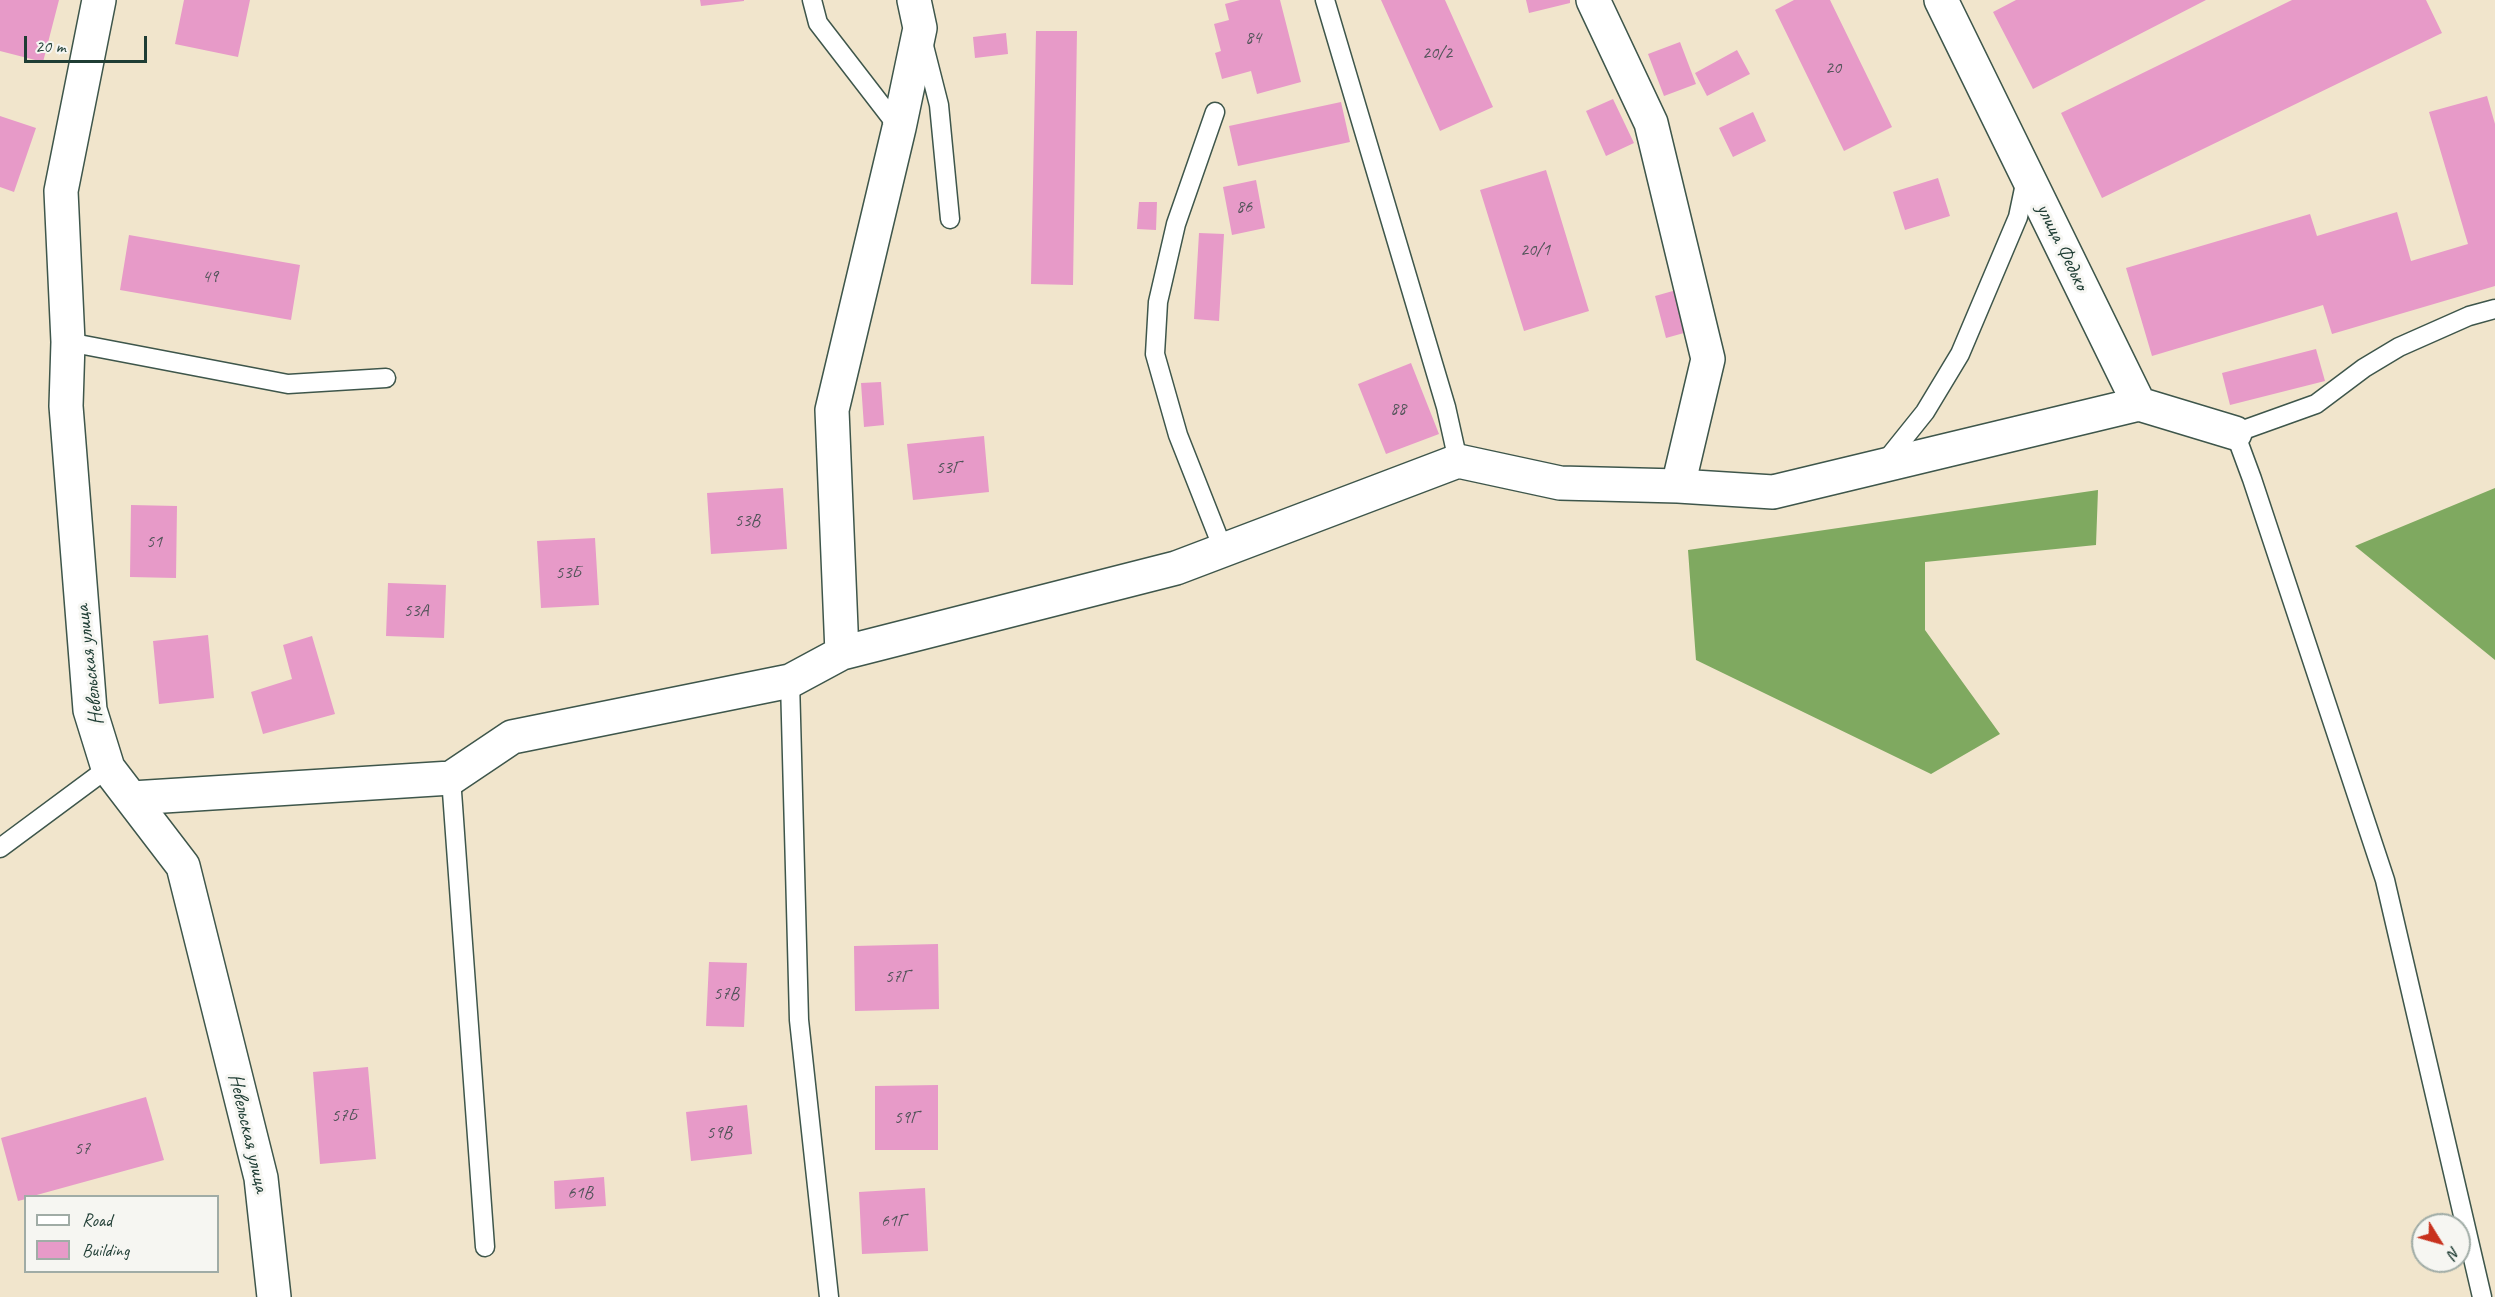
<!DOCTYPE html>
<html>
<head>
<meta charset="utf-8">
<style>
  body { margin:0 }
  #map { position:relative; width:2495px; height:1297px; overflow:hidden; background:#f1e5cc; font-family:Caveat,sans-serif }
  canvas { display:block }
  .legend { position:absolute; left:24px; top:1195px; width:195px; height:78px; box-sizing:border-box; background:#f6f6f2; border:2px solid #a0aca6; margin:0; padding:8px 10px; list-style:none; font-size:18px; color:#1f3d34 }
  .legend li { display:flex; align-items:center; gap:12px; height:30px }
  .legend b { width:30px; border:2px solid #a0aca6 }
  .north { position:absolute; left:2411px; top:1213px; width:60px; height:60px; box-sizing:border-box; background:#f6f6f2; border:2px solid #a0aca6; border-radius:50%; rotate:127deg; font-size:16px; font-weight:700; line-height:24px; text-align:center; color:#1f3d34 }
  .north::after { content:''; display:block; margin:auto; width:21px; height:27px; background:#c8321e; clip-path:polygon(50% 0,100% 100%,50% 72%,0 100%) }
  .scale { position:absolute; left:24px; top:36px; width:123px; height:27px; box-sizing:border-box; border:3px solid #1f3d34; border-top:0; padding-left:8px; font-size:18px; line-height:21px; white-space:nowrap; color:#1f3d34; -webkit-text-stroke:4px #f6f6f2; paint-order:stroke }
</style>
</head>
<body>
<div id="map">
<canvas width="2495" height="1297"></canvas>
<ul class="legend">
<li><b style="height:8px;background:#fff"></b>Road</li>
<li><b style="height:16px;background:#e79ac8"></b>Building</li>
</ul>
<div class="north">N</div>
<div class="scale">20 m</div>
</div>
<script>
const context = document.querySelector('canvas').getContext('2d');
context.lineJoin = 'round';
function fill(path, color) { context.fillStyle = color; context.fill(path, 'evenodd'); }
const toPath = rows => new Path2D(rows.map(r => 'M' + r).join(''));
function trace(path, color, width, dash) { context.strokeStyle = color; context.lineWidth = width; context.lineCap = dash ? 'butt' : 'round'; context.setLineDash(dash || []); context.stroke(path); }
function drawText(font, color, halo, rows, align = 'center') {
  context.font = font + ' Caveat,sans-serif'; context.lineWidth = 6; context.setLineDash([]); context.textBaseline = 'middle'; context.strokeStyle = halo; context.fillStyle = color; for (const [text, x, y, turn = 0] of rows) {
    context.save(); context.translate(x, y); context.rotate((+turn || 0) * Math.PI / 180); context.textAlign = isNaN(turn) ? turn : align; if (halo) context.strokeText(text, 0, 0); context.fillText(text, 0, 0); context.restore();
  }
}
const forest = toPath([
  [2495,488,2495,660,2355,546],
  [2098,490,2096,545,1925,562,1925,630,2000,734,1931,774,1696,660,1688,550]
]);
const building = toPath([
  [0,0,59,0,43,62,0,51],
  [184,0,250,0,238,57,175,44],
  [700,0,744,0,744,1,701,6],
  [1240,0,1280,0,1301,82,1257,94,1251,71,1222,79,1215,53,1221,51,1214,24,1229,20,1225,4],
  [1381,0,1445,0,1493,107,1440,131],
  [1526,0,1570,0,1570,3,1529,13],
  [1794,0,1830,0,1892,127,1844,151,1775,10],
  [2016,0,2206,0,2033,89,1993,12],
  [2292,0,2426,0,2442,33,2102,198,2061,113],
  [1036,31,1077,31,1073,285,1031,284],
  [1006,33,1008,54,975,58,973,37],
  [1680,42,1696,84,1664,96,1648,54],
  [1737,50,1750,74,1707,96,1695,73],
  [2487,96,2495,124,2495,286,2332,334,2323,305,2152,356,2126,268,2310,214,2317,236,2397,212,2411,261,2468,244,2429,112],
  [1613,99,1634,143,1606,156,1586,111],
  [1341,102,1350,142,1238,166,1229,126],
  [1753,112,1766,141,1733,157,1719,128],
  [0,116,36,128,14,192,0,187],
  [1546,170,1589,311,1524,331,1480,190],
  [1938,178,1950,216,1905,230,1893,192],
  [1256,180,1265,228,1232,235,1223,187],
  [1139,202,1157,202,1156,230,1137,229],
  [1199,233,1224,234,1219,321,1194,319],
  [129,235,300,265,291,320,120,290],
  [1680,289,1691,331,1666,338,1655,296],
  [2316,349,2325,381,2230,405,2222,373],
  [1411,363,1439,434,1386,454,1358,384],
  [881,382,884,425,864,427,861,383],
  [984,436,989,492,913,500,907,444],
  [783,488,787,549,711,554,707,493],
  [131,505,177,506,176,578,130,577],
  [595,538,599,605,541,608,537,541],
  [388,583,446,585,444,638,386,636],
  [208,635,214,698,159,704,153,641],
  [312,636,335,714,263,734,251,692,292,679,283,645],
  [938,944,939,1009,855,1011,854,946],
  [709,962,747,963,744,1027,706,1026],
  [368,1067,376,1159,320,1164,313,1072],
  [938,1085,938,1150,875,1150,875,1086],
  [146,1097,164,1160,33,1196,26,1196,26,1199,18,1201,1,1138],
  [747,1105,752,1154,691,1161,686,1112],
  [604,1177,606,1206,555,1209,554,1181],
  [925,1188,928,1251,862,1254,859,1192]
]);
const lane = toPath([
  [812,0,818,23,899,128],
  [1325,0,1446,407,1458,461],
  [923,42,939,105,950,219],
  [1215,112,1176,224,1158,302,1155,354,1178,435,1223,549],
  [68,342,288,384,386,378],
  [1884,463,1925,412,1960,354,2018,217,2026,179],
  [790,681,799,1020,829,1297],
  [451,778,485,1247],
  [0,848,108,768],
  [2482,1297,2385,880,2252,479,2235,433,2316,404,2364,368,2399,347,2469,316,2495,309]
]);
const street = toPath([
  [99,0,61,191,68,342,66,406,90,710,108,768,183,866,261,1178,274,1297],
  [1593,0,1651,123,1708,359,1678,486],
  [1941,0,2139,404,2235,433],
  [842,653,832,410,899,128,920,28,914,0],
  [132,798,451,778,512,737,790,681,842,653,1176,568,1458,461,1560,483,1678,486,1773,492,2139,404]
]);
const numberNames = [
  ["84",1253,38],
  ["20/2",1437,53],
  ["20",1833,68],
  ["86",1244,207],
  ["20/1",1535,250],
  ["49",210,277],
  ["88",1398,409],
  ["53Г",948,468],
  ["53В",747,521],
  ["51",154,542],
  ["53Б",568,573],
  ["53А",416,611],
  ["57Г",897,977],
  ["57В",726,994],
  ["57Б",344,1116],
  ["59Г",906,1118],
  ["59В",719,1133],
  ["57",82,1149],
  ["61В",580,1193],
  ["61Г",893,1221]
];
const streetNames = [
  ["улица Федько",2062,247,64],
  ["Невельская улица",90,665,-97],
  ["Невельская улица",248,1133,77]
];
fill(forest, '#7fa960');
fill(building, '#e79ac8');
trace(lane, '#3e564b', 21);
trace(street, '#3e564b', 36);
trace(lane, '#fff', 18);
trace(street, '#fff', 33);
drawText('18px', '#515459', null, numberNames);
drawText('21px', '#1f3d34', '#f6f6f2', streetNames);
</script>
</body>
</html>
